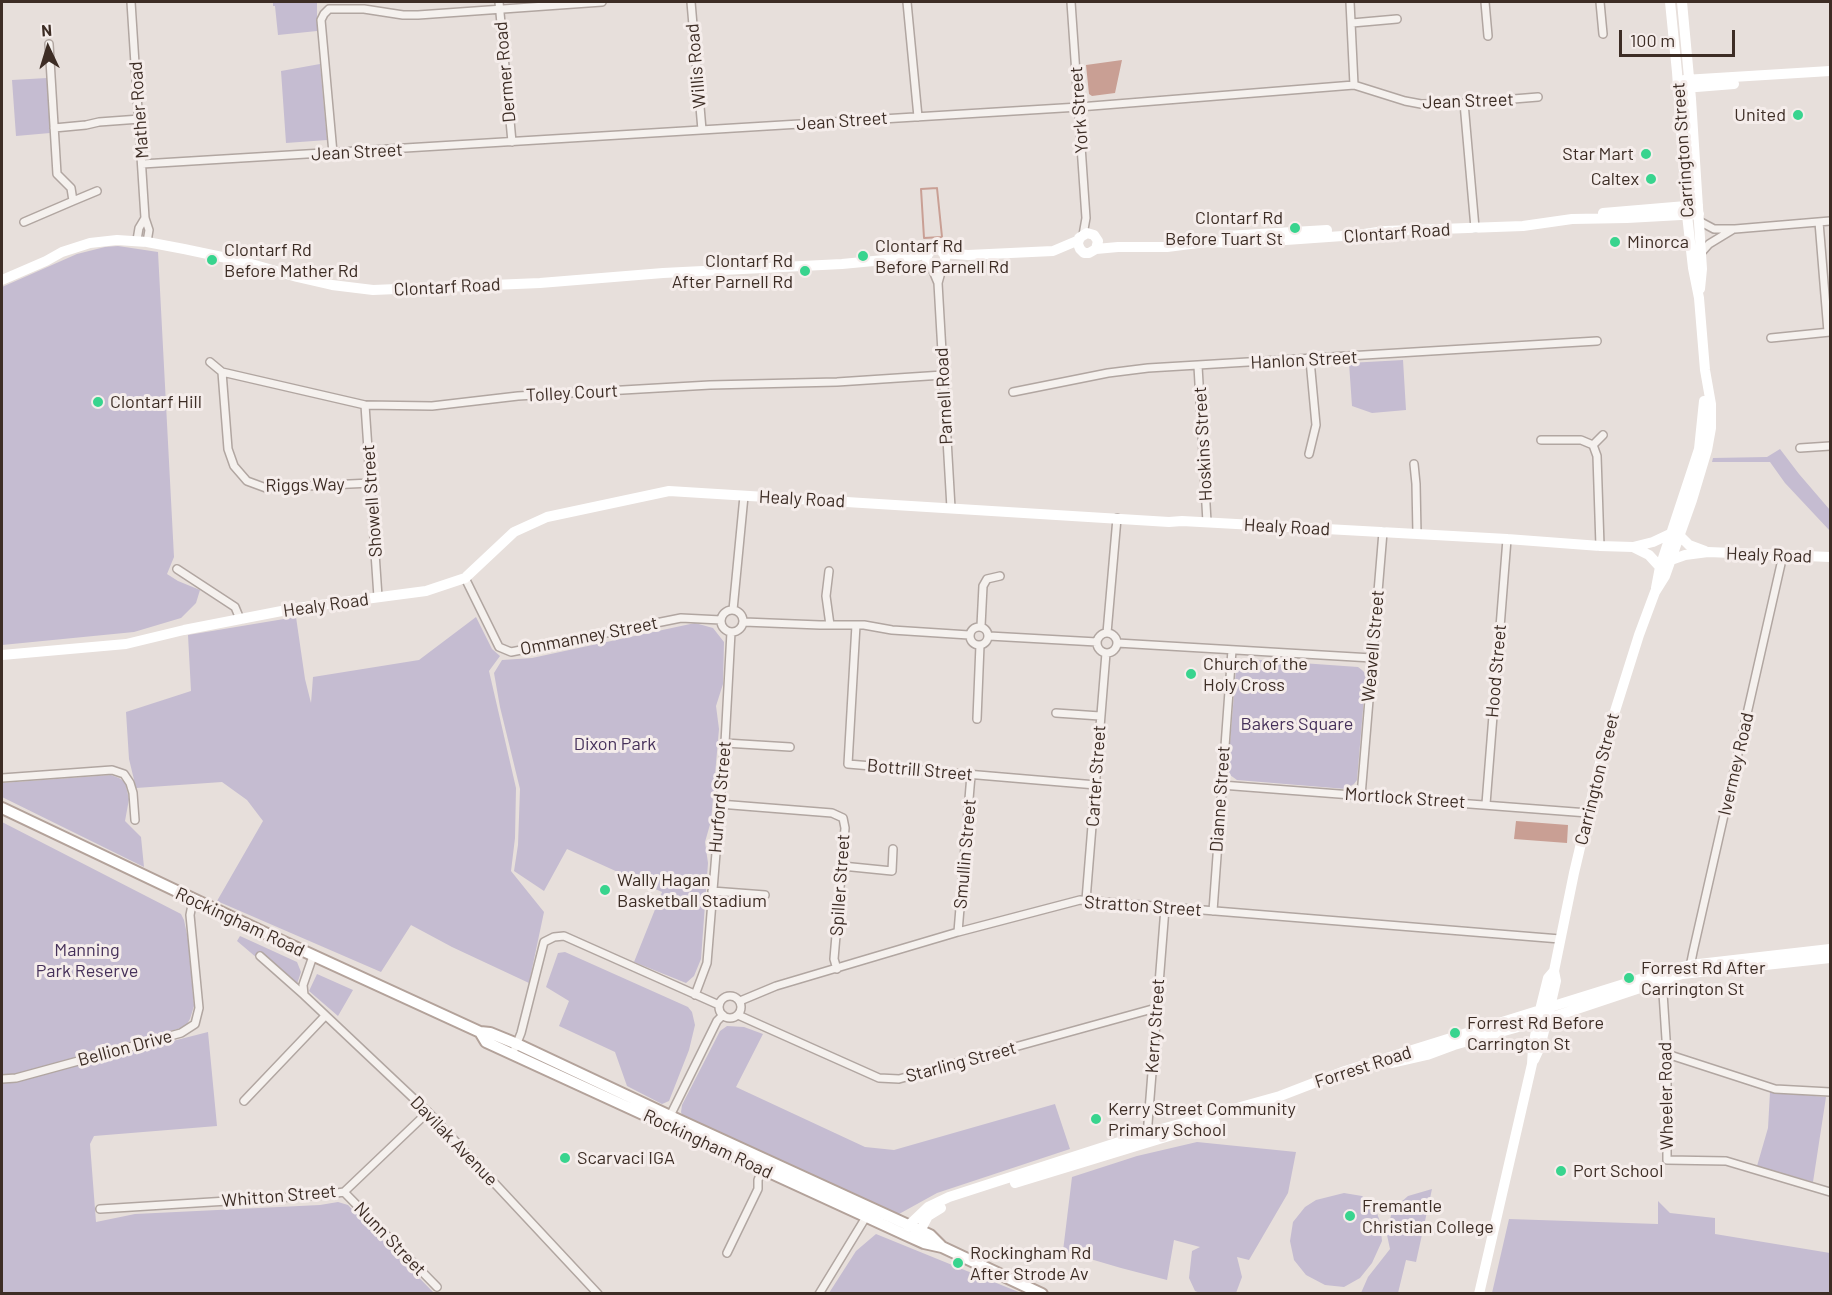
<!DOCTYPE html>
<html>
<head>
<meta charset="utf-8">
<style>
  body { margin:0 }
  #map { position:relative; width:1832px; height:1295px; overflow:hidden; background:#e7dfdb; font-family:Barlow,sans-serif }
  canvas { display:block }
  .frame { position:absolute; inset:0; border:3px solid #3d2d25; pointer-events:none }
  .north { position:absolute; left:18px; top:18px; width:60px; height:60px; -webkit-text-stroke:4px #f5edeb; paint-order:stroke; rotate:356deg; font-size:16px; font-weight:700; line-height:24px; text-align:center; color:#3d2d25 }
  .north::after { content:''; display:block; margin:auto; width:21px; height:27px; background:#3d2d25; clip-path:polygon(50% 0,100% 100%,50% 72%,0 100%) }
  .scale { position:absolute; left:1619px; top:30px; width:116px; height:27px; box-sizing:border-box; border:3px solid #3d2d25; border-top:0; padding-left:8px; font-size:18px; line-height:21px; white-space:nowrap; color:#3d2d25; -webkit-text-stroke:4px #f5edeb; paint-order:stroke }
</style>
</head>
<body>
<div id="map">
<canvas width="1832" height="1295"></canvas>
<div class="frame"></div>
<div class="north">N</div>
<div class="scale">100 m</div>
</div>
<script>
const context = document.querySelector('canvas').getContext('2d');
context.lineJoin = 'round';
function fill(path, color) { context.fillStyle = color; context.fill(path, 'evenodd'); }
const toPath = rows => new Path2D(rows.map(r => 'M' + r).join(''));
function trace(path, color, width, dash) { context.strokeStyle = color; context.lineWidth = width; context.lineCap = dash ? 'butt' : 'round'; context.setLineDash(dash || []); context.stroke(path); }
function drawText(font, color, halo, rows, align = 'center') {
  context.font = font + ' Barlow,sans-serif'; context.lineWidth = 6; context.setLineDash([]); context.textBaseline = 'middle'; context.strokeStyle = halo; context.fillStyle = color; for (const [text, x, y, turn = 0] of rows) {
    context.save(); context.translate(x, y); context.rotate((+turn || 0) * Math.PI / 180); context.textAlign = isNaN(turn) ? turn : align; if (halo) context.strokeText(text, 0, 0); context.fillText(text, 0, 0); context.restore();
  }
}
const green = toPath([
  [273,2,317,2,317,31,278,35,275,6,273,6],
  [320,64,327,140,286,143,281,71],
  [47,78,50,133,16,136,12,80],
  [118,246,158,252,174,557,167,574,178,581,200,590,196,603,181,618,134,632,2,645,2,287,77,254,105,247],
  [1403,360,1406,410,1372,413,1352,406,1349,363],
  [1780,449,1799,474,1830,510,1830,531,1785,483,1770,462,1712,462,1713,458,1767,457],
  [296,617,305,679,311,703,313,677,419,660,476,617,492,649,500,656,489,671,516,788,515,838,511,871,544,912,529,983,452,947,411,925,381,972,217,901,263,821,247,800,222,782,136,788,129,759,126,712,191,691,188,635],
  [695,623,713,628,724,642,723,684,716,706,719,729,711,821,705,842,708,863,701,959,694,976,686,983,634,962,662,892,567,849,544,891,514,871,518,845,520,789,500,707,494,673,502,660,532,658],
  [1245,659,1358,667,1362,670,1366,674,1357,780,1354,784,1346,789,1237,780,1230,775,1228,767,1236,670,1238,664],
  [111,775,119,778,125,782,129,799,125,821,141,837,144,867,2,797,2,783],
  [2,822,181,914,184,920,188,939,193,996,194,1006,190,1019,187,1024,181,1028,115,1047,114,1056,208,1032,217,1126,94,1136,90,1144,96,1222,135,1214,320,1205,338,1202,348,1205,434,1293,2,1293],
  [240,936,297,962,301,972,297,984,262,952,257,958,237,941],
  [565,952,688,1007,692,1012,695,1025,689,1050,669,1101,662,1104,627,1086,615,1052,559,1026,569,1001,546,987,558,953],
  [317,974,353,990,338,1016,309,991],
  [727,1026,744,1027,763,1034,736,1087,865,1147,894,1150,1055,1104,1070,1149,937,1193,899,1214,887,1212,683,1118,681,1112,682,1105,720,1031],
  [1770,1092,1826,1097,1813,1182,1757,1166,1768,1128],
  [1197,1142,1296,1152,1288,1193,1249,1260,1237,1257,1242,1277,1236,1293,1200,1293,1195,1291,1189,1278,1192,1251,1200,1247,1174,1240,1167,1280,1121,1268,1063,1251,1072,1177,1137,1156],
  [1432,1189,1416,1262,1406,1260,1398,1293,1361,1293,1368,1277,1390,1249,1387,1235,1392,1210,1408,1196],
  [1344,1193,1362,1196,1375,1207,1380,1222,1382,1241,1372,1263,1360,1278,1344,1287,1325,1285,1306,1275,1294,1260,1290,1241,1293,1222,1305,1207,1316,1200],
  [1658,1201,1670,1213,1715,1218,1715,1234,1830,1253,1830,1293,1492,1293,1509,1219,1658,1224],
  [876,1234,1021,1293,829,1293,856,1251]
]);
const water = toPath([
  [1122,60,1115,93,1092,96,1089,94,1086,65],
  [1516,821,1568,825,1567,843,1514,839]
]);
const stream = toPath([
  [937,188,942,237,924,238,921,189,937,188]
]);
const street = toPath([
  [131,2,145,218,149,230,147,242],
  [499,2,512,142],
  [691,2,702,130],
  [907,2,918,117],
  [1071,2,1086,218,1083,235],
  [1350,2,1354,85],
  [1485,2,1488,36],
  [1600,2,1603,34],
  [1352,23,1397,19],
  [1464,103,1475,228],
  [54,128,86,125,99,122,140,119],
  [333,153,321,20,324,14,329,9,364,9,403,15,418,15,602,2],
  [142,164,1079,107,1354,85,1405,101,1421,104,1464,103,1538,97],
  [73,201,97,191],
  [1699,221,1714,229,1735,229,1830,221],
  [24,222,73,201,71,188,57,174,49,44],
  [1819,222,1828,332],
  [137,240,139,228,145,218],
  [1701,253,1709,244,1732,230],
  [943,265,938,283,951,508],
  [931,266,938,283],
  [1771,338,1830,332],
  [210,362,222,372,365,405,432,406,518,396,710,385,837,382,943,375],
  [1198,366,1207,522],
  [222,372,228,449,234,466,247,481,266,488,371,483],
  [1013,392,1108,373,1148,368,1597,341],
  [365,405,378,597],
  [1541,440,1581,440,1593,445,1597,456,1600,546],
  [1593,445,1603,435],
  [1800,448,1830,446],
  [1309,454,1316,425,1310,360],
  [1414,464,1416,484,1417,534],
  [177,569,235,607,240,619],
  [829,571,826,596,830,625],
  [465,578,499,647,511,652,681,618,721,620],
  '721 621a11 11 0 1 1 22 0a11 11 0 1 1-22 0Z',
  [733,610,744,496],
  [744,622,820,625,864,625,892,630,969,635],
  [856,625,848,764,1096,785],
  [981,626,983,586,987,579,1000,576],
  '970 636a9 9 0 1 1 18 0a9 9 0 1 1-18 0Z',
  [1107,633,1117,518],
  '1097 643a10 10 0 1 1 20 0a10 10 0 1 1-20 0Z',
  [989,636,1097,642],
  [1117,643,1372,658],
  [1056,713,1100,716],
  [977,719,980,645],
  [725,743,790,747],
  [2,778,112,770,124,774,130,783,133,793,135,820],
  [1221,785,1588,813],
  [1361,796,1383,532],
  [719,804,832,813,843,818,845,828,834,959,837,969],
  [1486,804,1507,539],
  [842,866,892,871,893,849],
  [712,891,765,895],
  [1086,900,1106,653],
  [1213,911,1232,650],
  [958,932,971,775],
  [260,956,304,995],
  [313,956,303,985,304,995,428,1112,598,1294],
  [1690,967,1693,952,1783,555],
  [1659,980,1663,993,1667,1054,1667,1160,1726,1161,1830,1192],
  [695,995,707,963,725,743,731,632],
  '719 1007a11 11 0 1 1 22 0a11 11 0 1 1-22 0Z',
  [740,1001,776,986,958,932,1080,900,1560,939],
  [738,1015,879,1078,899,1079,1156,1008],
  [515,1048,521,1033,544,942,554,937,564,936,719,1005],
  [1667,1054,1775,1089,1830,1092],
  [2,1079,16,1078,181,1033,195,1024,199,1008,190,915,193,900],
  [244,1101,325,1016],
  [668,1120,717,1021,723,1015],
  [1147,1136,1165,908],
  [344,1192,437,1287],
  [100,1209,323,1195,344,1192,428,1112],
  [727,1253,758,1189,758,1180,762,1170],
  [819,1294,866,1217]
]);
const secondary = toPath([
  [1682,2,1691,99,1702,269,1700,289],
  [1684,80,1830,71],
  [1684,88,1734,84],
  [1603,213,1698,205],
  [1226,236,1327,230],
  '927 258a9 9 0 1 1 18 0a9 9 0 1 1-18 0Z',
  [1096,249,1098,241,1094,235,1087,233,1079,238,1078,244,1080,249,1084,253,1089,253,1096,249,1118,247,1167,247,1206,242,1243,243,1357,235,1385,231,1523,226,1572,219,1627,218,1699,214],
  [943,253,968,255,1053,251,1079,240],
  [2,280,46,261,62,252,90,243,117,240,147,242,184,249,241,261,297,277,332,285,373,290,540,283,663,273,842,264,905,258,929,253],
  [1680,536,1689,545,1705,551],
  [1633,547,1649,555,1660,567],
  [1671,560,1685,555,1708,552,1830,557],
  [1656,588,1660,567,1699,449,1704,401],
  [2,655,126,644,184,630,297,608,426,591,465,578,514,532,547,517,669,491,1169,522,1182,521,1507,539,1600,546,1633,547,1653,542,1670,534],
  [1534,1060,1540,1047,1550,1007,1556,981,1554,971],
  [1392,1063,1427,1055,1454,1045,1547,1019,1682,974,1830,958],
  [1015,1183,1215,1122],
  [908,1226,928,1207,949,1197,1147,1133,1280,1096,1345,1071,1656,974,1690,965,1830,949],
  [920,1231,928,1216,941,1208],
  [1479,1294,1532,1064,1533,1047,1540,1010,1548,978,1554,971,1574,873,1604,746,1639,635,1655,592,1665,576,1692,500,1707,450,1711,428,1711,404,1705,370,1699,298,1693,268,1687,215,1677,72,1670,2]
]);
const primary = toPath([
  [2,808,286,943,480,1032,490,1033,517,1044,670,1116,930,1235,942,1247],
  [480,1032,486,1042,906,1235,924,1243,942,1247,1042,1294]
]);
const markers = [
  [1798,115,6,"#38d48e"],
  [1646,154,6,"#38d48e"],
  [1651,179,6,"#38d48e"],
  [1295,228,6,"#38d48e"],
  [1615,242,6,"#38d48e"],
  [863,256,6,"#38d48e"],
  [212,260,6,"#38d48e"],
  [805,271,6,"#38d48e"],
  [98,402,6,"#38d48e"],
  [1191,674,6,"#38d48e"],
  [605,890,6,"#38d48e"],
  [1629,978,6,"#38d48e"],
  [1455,1033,6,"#38d48e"],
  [1096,1119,6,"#38d48e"],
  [565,1158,6,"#38d48e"],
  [1561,1171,6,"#38d48e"],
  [1350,1216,6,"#38d48e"],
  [958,1263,6,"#38d48e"]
];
const streetNames = [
  ["Willis Road",696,66,-95],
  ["Dermer Road",505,72,-95],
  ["Jean Street",1468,101,-2],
  ["Mather Road",139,110,-94],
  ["York Street",1079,110,-94],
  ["Jean Street",842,121,-4],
  ["Carrington Street",1683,150,-94],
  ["Jean Street",357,152,-3],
  ["Clontarf Road",1397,233,-4],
  ["Clontarf Road",447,287,-3],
  ["Hanlon Street",1304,360,-3],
  ["Tolley Court",572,393,-3],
  ["Parnell Road",944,396,-93],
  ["Hoskins Street",1203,444,-93],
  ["Riggs Way",305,485,-1],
  ["Healy Road",802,499,3],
  ["Showell Street",372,501,-94],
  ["Healy Road",1287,527,3],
  ["Healy Road",1769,555,2],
  ["Healy Road",326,605,-8],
  ["Ommanney Street",589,636,-11],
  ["Weavell Street",1373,646,-85],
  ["Hood Street",1496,671,-85],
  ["Ivermey Road",1736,764,-77],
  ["Bottrill Street",920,770,5],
  ["Carter Street",1096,776,-86],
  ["Carrington Street",1597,779,-76],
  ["Hurford Street",720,797,-85],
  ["Mortlock Street",1405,798,4],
  ["Dianne Street",1220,799,-86],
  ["Smullin Street",965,854,-85],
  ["Spiller Street",840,885,-86],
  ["Stratton Street",1143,906,4],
  ["Rockingham Road",240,922,25],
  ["Kerry Street",1155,1026,-86],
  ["Bellion Drive",125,1048,-15],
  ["Starling Street",961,1062,-15],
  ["Forrest Road",1363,1067,-18],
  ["Wheeler Road",1666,1096,-91],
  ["Davilak Avenue",454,1141,46],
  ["Rockingham Road",708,1144,25],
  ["Whitton Street",279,1196,-5],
  ["Nunn Street",390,1239,46]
];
const poiNames = [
  ["United",1786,115,"right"],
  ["Star Mart",1634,154,"right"],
  ["Caltex",1639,179,"right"],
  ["Clontarf Rd",1283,218,"right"],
  ["Before Tuart St",1283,239,"right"],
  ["Minorca",1627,242],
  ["Clontarf Rd",875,246],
  ["Before Parnell Rd",875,267],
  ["Clontarf Rd",224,250],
  ["Before Mather Rd",224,271],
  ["Clontarf Rd",793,261,"right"],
  ["After Parnell Rd",793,282,"right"],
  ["Clontarf Hill",110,402],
  ["Church of the",1203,664],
  ["Holy Cross",1203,685],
  ["Wally Hagan",617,880],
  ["Basketball Stadium",617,901],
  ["Forrest Rd After",1641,968],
  ["Carrington St",1641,989],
  ["Forrest Rd Before",1467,1023],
  ["Carrington St",1467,1044],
  ["Kerry Street Community",1108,1109],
  ["Primary School",1108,1130],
  ["Scarvaci IGA",577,1158],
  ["Port School",1573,1171],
  ["Fremantle",1362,1206],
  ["Christian College",1362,1227],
  ["Rockingham Rd",970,1253],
  ["After Strode Av",970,1274]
];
const parkNames = [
  ["Bakers Square",1297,724],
  ["Dixon Park",615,744],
  ["Manning",87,950],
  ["Park Reserve",87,971]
];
fill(green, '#c5bcd1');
fill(water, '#c99f94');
trace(stream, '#c99f94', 2);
trace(street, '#b1a6a1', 10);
trace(primary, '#b3a29a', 14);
trace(street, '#f5f1ee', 7);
trace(secondary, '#fff', 10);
trace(primary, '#fff', 10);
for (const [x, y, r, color] of markers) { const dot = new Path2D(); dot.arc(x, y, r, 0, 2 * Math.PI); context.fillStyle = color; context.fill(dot); trace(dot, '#f5edeb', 2); }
drawText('18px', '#3d2d25', '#f5edeb', streetNames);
drawText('18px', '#3d2d25', '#f5edeb', poiNames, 'left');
drawText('18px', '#46315a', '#f5edeb', parkNames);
</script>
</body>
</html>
